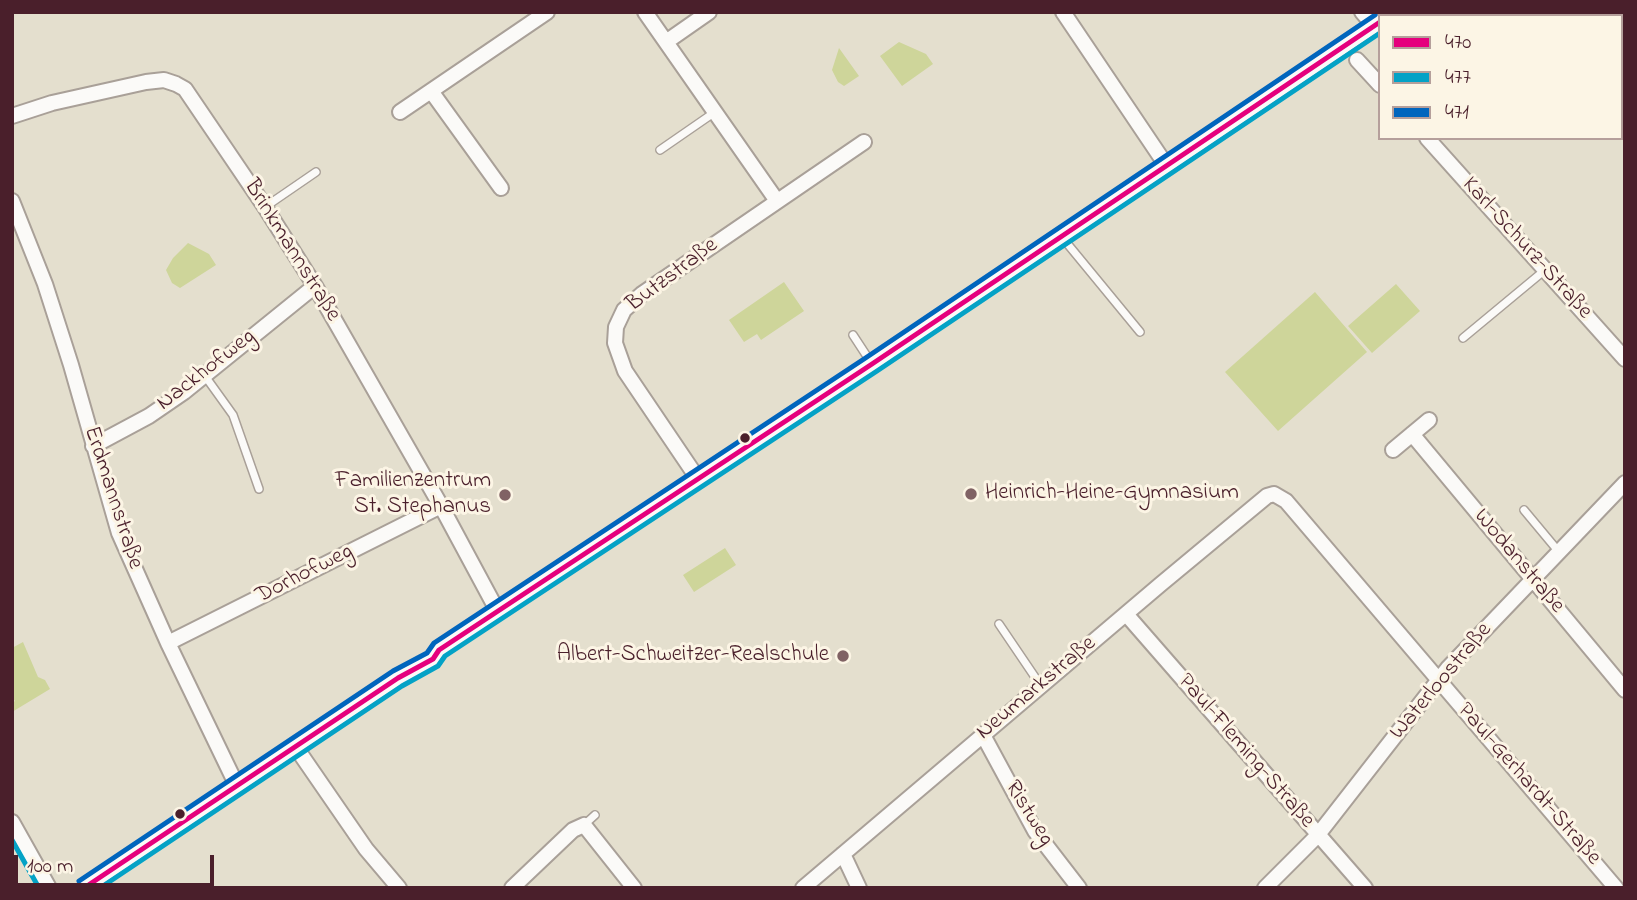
<!DOCTYPE html>
<html>
<head>
<meta charset="utf-8">
<style>
  body { margin:0 }
  #map { position:relative; width:1637px; height:900px; overflow:hidden; background:#e4dfce; font-family:"Indie Flower",sans-serif }
  canvas { display:block }
  .frame { position:absolute; inset:0; border:14px solid #4a1f2b; pointer-events:none }
  .legend { position:absolute; left:1378px; top:14px; width:245px; height:126px; box-sizing:border-box; background:#fcf5e5; border:2px solid #b59f9b; margin:0; padding:9px 12px; list-style:none; font-size:21px; color:#4a1f2b }
  .legend li { display:flex; align-items:center; gap:14px; height:35px }
  .legend b { width:35px; border:2px solid #b59f9b }
  .scale { position:absolute; left:14px; top:855px; width:200px; height:32px; box-sizing:border-box; border:4px solid #4a1f2b; border-top:0; padding-left:9px; font-size:21px; line-height:24px; white-space:nowrap; color:#4a1f2b; -webkit-text-stroke:5px #fcf5e5; paint-order:stroke }
</style>
</head>
<body>
<div id="map">
<canvas width="1637" height="900"></canvas>
<div class="frame"></div>
<ul class="legend">
<li><b style="height:9px;background:#e5007d"></b>470</li>
<li><b style="height:9px;background:#04a2c6"></b>477</li>
<li><b style="height:9px;background:#0065bd"></b>471</li>
</ul>
<div class="scale">100 m</div>
</div>
<script>
const context = document.querySelector('canvas').getContext('2d');
context.lineJoin = 'round';
function fill(path, color) { context.fillStyle = color; context.fill(path, 'evenodd'); }
const toPath = rows => new Path2D(rows.map(r => 'M' + r).join(''));
function trace(path, color, width, dash) { context.strokeStyle = color; context.lineWidth = width; context.lineCap = dash ? 'butt' : 'round'; context.setLineDash(dash || []); context.stroke(path); }
function drawText(font, color, halo, rows, align = 'center') {
  context.font = font + ' "Indie Flower",sans-serif'; context.lineWidth = 6; context.setLineDash([]); context.textBaseline = 'middle'; context.strokeStyle = halo; context.fillStyle = color; for (const [text, x, y, turn = 0] of rows) {
    context.save(); context.translate(x, y); context.rotate((+turn || 0) * Math.PI / 180); context.textAlign = isNaN(turn) ? turn : align; if (halo) context.strokeText(text, 0, 0); context.fillText(text, 0, 0); context.restore();
  }
}
const green = toPath([
  [899,42,926,54,933,64,902,86,880,56],
  [839,48,859,76,844,86,838,82,832,70],
  [188,243,209,254,216,265,180,288,172,283,166,270,173,258],
  [784,282,804,311,761,340,757,334,744,342,729,320],
  [1396,284,1420,311,1372,353,1348,326],
  [1315,292,1367,352,1278,431,1225,372],
  [725,548,736,565,694,592,683,575],
  [23,642,38,677,45,680,50,689,12,712,12,703,15,701,12,697,12,648]
]);
const lane = toPath([
  [660,150,715,112],
  [265,207,316,172],
  [1061,236,1140,332],
  [853,335,872,364],
  [1463,338,1545,270],
  [205,376,233,415,259,489],
  [1524,510,1559,552],
  [999,624,1041,686],
  [584,825,595,815]
]);
const street = toPath([
  [645,12,777,201],
  [1063,12,1166,165],
  [1362,12,1374,26],
  [1601,12,1604,16],
  [1390,16,1395,12],
  [1621,33,1625,36],
  [666,42,709,12],
  [1357,60,1380,85],
  [431,91,501,188],
  [400,112,547,12],
  [12,116,52,103,146,82,164,80,176,84,185,89,265,207,315,286,441,506,498,612],
  [1427,138,1625,359],
  [12,201,45,284,71,365,119,533,168,643,237,786],
  [1412,434,1625,690],
  [93,446,149,416,184,392,315,286],
  [1393,450,1429,420],
  [698,479,625,371,615,343,616,327,624,310,642,294,864,142],
  [1126,614,1365,888],
  [168,643,441,506],
  [983,735,1035,831,1079,888],
  [295,746,366,849,399,888],
  [12,822,49,888],
  [843,854,859,888],
  [84,888,398,678,422,666,433,659,439,650,872,364,1380,22],
  [512,888,573,830,584,825,634,888],
  [803,888,1161,584,1267,496,1274,494,1286,501,1616,888],
  [1265,888,1317,836,1448,668,1625,483]
]);
const bus1 = toPath([
  [84,888,398,678,433,659,439,650,872,364,1380,22]
]);
const bus2 = toPath([
  [12,840,39,888],
  [100,888,402,686,438,666,445,656,877,371,1380,33]
]);
const bus3 = toPath([
  [79,881,393,671,427,653,434,643,867,357,1375,15]
]);
const markers = [
  [745,438,6,"#4a1f2b"],
  [971,494,7,"#806264"],
  [505,495,7,"#806264"],
  [843,656,7,"#806264"],
  [180,814,6,"#4a1f2b"]
];
const streetNames = [
  ["Karl-Schurz-Straße",1526,249,48],
  ["Brinkmannstraße",291,251,58],
  ["Butzstraße",673,276,-37],
  ["Nackhofweg",207,371,-38],
  ["Erdmannstraße",112,498,72],
  ["Wodanstraße",1518,562,50],
  ["Dorhofweg",305,575,-27],
  ["Waterloostraße",1442,682,-50],
  ["Neumarkstraße",1037,689,-40],
  ["Paul-Fleming-Straße",1245,752,49],
  ["Paul-Gerhardt-Straße",1528,785,49],
  ["Ristweg",1028,814,58]
];
const poiNames = [
  ["Familienzentrum",491,482],
  ["St. Stephanus",491,508],
  ["Heinrich-Heine-Gymnasium",985,494,"left"],
  ["Albert-Schweitzer-Realschule",829,656]
];
fill(green, '#ced59a');
trace(lane, '#a9a098', 10);
trace(street, '#a9a098', 18);
trace(lane, '#fbfaf8', 7);
trace(street, '#fbfaf8', 14);
trace(bus1, '#e5007d', 5);
trace(bus2, '#04a2c6', 5);
trace(bus3, '#0065bd', 5);
for (const [x, y, r, color] of markers) { const dot = new Path2D(); dot.arc(x, y, r, 0, 2 * Math.PI); context.fillStyle = color; context.fill(dot); trace(dot, '#fcf5e5', 2.5); }
drawText('23px', '#4a1f2b', '#fcf5e5', streetNames);
drawText('23px', '#4a1f2b', '#fcf5e5', poiNames, 'right');
</script>
</body>
</html>
